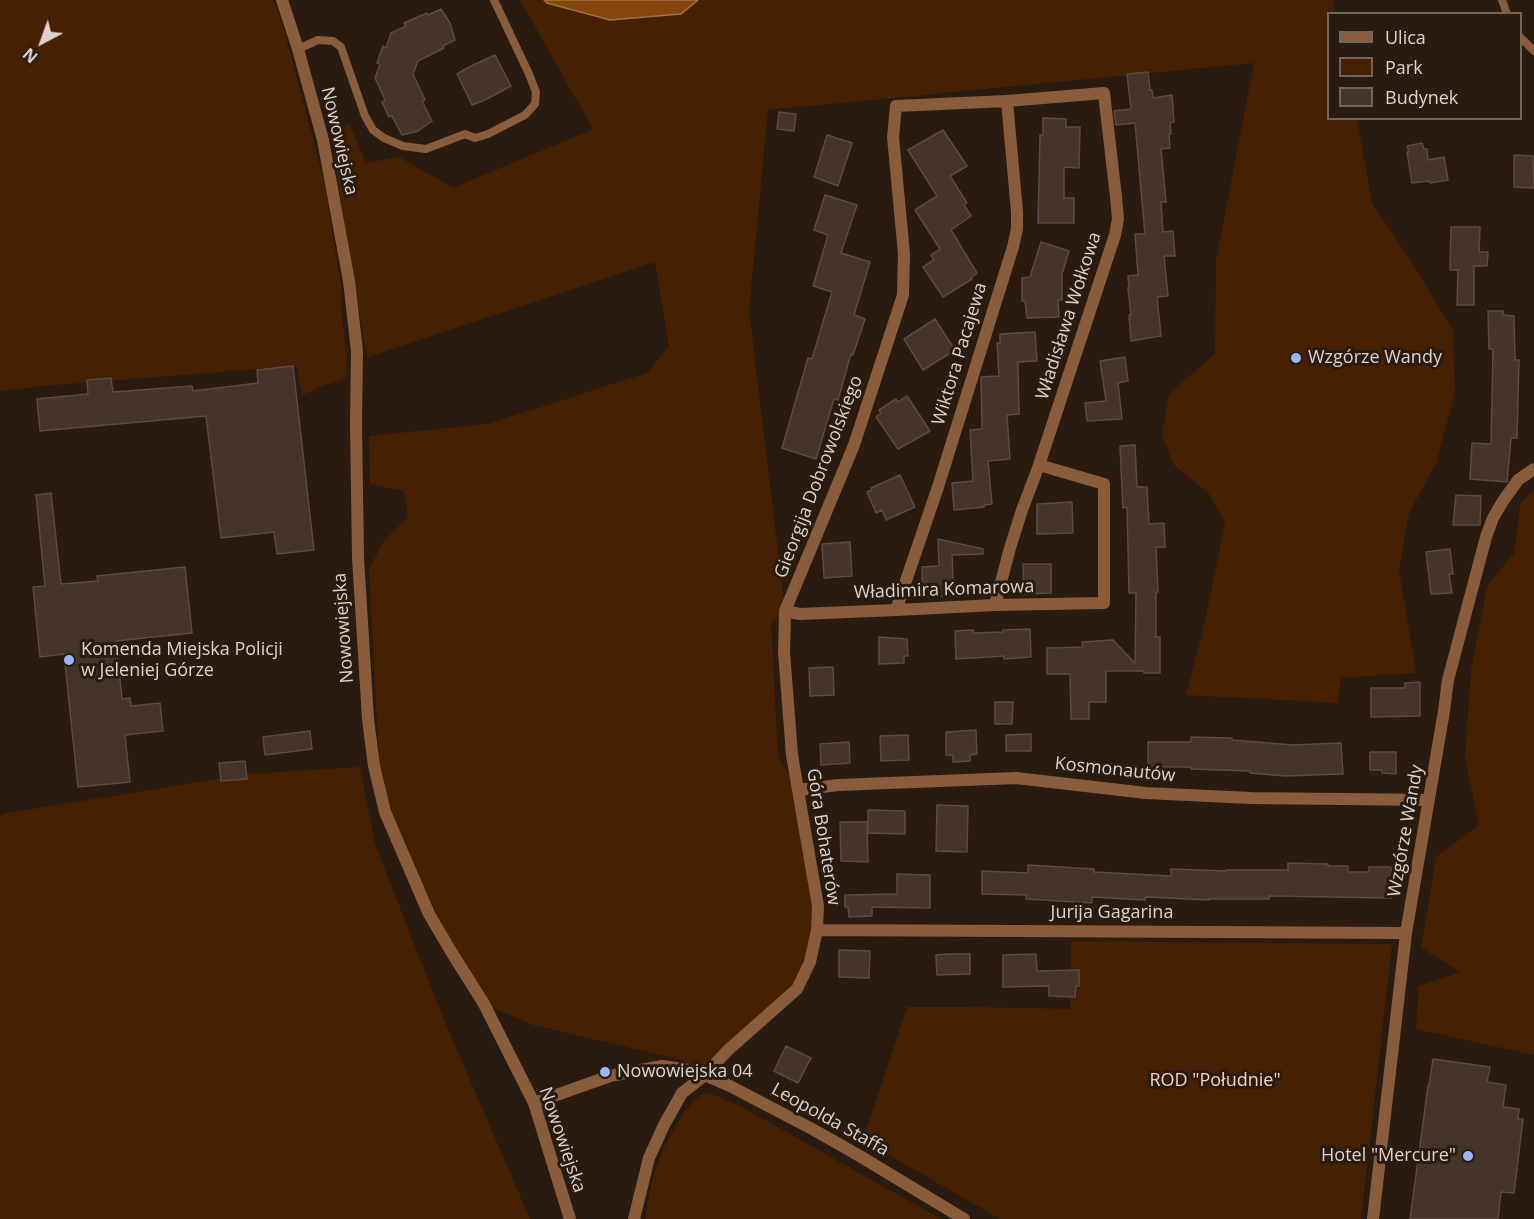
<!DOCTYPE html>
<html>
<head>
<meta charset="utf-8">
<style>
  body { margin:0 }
  #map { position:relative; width:1534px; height:1219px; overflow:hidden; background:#2a1b11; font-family:"Open Sans",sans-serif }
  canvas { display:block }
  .legend { position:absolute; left:1327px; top:12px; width:195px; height:108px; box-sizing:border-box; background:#2a1b11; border:2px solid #72655c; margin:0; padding:8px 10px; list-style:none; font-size:18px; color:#ded4cd }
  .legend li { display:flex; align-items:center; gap:12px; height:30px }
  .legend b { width:30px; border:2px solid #72655c }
  .north { position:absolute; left:12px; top:12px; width:60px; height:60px; -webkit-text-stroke:4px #2a1b11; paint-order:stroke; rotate:221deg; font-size:16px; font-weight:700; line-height:24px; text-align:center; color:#ded4cd }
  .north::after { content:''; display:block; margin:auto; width:21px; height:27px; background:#ded4cd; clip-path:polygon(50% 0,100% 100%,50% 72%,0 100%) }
</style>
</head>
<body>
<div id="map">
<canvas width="1534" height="1219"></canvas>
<ul class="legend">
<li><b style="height:8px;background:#895c3c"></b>Ulica</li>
<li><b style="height:16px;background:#452101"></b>Park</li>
<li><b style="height:16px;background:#443429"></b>Budynek</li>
</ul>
<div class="north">N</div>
</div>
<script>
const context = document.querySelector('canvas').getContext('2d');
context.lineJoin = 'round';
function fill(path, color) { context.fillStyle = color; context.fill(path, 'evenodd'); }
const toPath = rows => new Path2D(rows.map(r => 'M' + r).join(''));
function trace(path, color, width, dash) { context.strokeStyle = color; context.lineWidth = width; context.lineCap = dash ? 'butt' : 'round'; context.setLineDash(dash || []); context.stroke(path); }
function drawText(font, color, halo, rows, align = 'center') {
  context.font = font + ' "Open Sans",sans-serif'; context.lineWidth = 6; context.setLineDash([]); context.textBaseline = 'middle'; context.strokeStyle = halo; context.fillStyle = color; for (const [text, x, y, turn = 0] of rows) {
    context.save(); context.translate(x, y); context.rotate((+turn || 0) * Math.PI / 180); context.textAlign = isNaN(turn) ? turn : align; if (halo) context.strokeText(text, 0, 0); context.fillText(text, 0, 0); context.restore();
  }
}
const green = toPath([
  [0,0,273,0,282,23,325,185,341,286,342,320,347,354,346,379,322,386,302,395,297,366,43,386,0,391],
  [520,0,544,0,547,3,610,20,681,14,698,0,1332,0,1335,13,1328,14,1328,118,1357,119,1372,203,1411,261,1453,331,1455,393,1436,463,1409,513,1399,570,1416,673,1341,678,1338,703,1186,695,1203,630,1225,523,1209,494,1173,464,1162,434,1169,394,1215,354,1216,261,1254,63,768,110,749,310,785,611,771,623,778,757,798,790,817,930,804,978,705,1075,683,1060,533,1025,484,1004,452,953,385,812,379,761,369,570,383,542,408,517,404,491,370,484,369,436,488,424,647,373,669,346,655,262,367,357,331,141,349,123,366,163,399,157,453,188,593,129],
  [1534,490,1534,1055,1416,1029,1419,986,1461,972,1421,948,1436,857,1479,825,1465,757,1471,670,1487,586,1515,552,1520,504],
  [360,767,375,844,442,1015,530,1219,0,1219,0,817,2,814,247,774],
  [1071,941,1392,944,1361,1219,1000,1219,863,1140,907,1007,973,1007,1070,1009],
  [707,1092,742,1107,941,1219,645,1219,652,1181,662,1152,670,1135,685,1111,695,1099]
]);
const water = toPath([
  [544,0,698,0,681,14,610,20,547,3,544,0]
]);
const building = toPath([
  [441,9,450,23,455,40,443,46,444,48,418,61,413,74,425,100,422,101,432,121,418,131,402,135,392,116,389,117,382,102,385,100,375,78,380,64,377,63,383,46,386,48,391,33,406,26,404,23,427,13,428,15,441,9],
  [495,55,511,86,485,100,472,105,457,74,469,67,495,55],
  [1148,72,1150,90,1152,90,1153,98,1172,95,1174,122,1170,123,1171,134,1169,134,1170,148,1161,149,1166,202,1161,202,1163,232,1173,231,1175,256,1164,256,1168,296,1157,297,1161,336,1131,341,1129,315,1131,315,1128,288,1129,288,1128,276,1138,275,1135,234,1145,234,1135,123,1116,125,1114,111,1131,109,1127,74,1148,72],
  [779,112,796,114,794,131,777,129,779,112],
  [1043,118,1066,119,1066,127,1080,127,1079,168,1064,167,1064,198,1074,198,1074,223,1038,223,1040,135,1043,135,1043,118],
  [943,130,967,166,950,176,967,203,964,205,971,216,951,230,977,273,971,278,972,279,943,297,923,267,934,260,931,255,940,249,915,210,937,196,908,150,943,130],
  [827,135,852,143,838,186,814,177,827,135],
  [1422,143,1424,149,1427,149,1428,160,1444,157,1448,180,1430,183,1429,181,1412,183,1407,152,1409,152,1407,146,1422,143],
  [1514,155,1533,156,1534,188,1514,187,1514,155],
  [825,195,857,205,841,253,870,262,854,315,865,319,853,355,851,354,838,400,834,399,816,459,782,448,808,358,812,359,832,292,813,286,828,235,814,230,825,195],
  [1451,227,1480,227,1479,252,1488,252,1487,266,1474,266,1474,305,1457,305,1458,270,1450,270,1451,227],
  [1041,242,1069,251,1062,274,1062,300,1058,300,1059,317,1027,318,1025,301,1022,301,1022,278,1030,277,1041,242],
  [1488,311,1503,311,1503,315,1514,316,1515,360,1519,360,1517,438,1511,438,1507,482,1470,479,1472,443,1491,444,1493,349,1489,349,1488,311],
  [935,319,955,350,923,370,904,339,935,319],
  [1035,332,1037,361,1018,362,1019,414,1007,415,1010,459,988,461,992,504,984,505,984,507,954,510,952,483,973,481,970,430,982,429,981,377,999,376,997,343,1000,343,1000,334,1035,332],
  [1125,357,1128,381,1118,383,1122,419,1087,421,1085,403,1106,401,1100,361,1125,357],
  [293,366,314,550,277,554,274,532,221,538,206,416,40,431,37,399,88,394,87,380,111,378,113,392,192,386,193,391,258,383,257,370,293,366],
  [907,396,930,431,898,449,876,417,881,413,879,410,896,399,898,402,907,396],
  [1135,445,1137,487,1147,487,1149,524,1164,523,1165,547,1156,547,1158,592,1156,592,1156,637,1160,637,1160,673,1144,673,1144,671,1106,671,1106,702,1089,702,1089,719,1071,719,1070,674,1047,674,1047,648,1083,647,1082,642,1113,640,1135,663,1136,593,1129,593,1127,507,1123,508,1120,446,1135,445],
  [900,475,915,507,886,520,882,510,876,513,867,492,872,490,871,488,900,475],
  [51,493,61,584,98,581,97,576,185,567,192,633,116,641,122,699,130,698,131,706,160,703,163,731,125,735,130,782,78,787,64,654,40,657,33,587,45,586,36,495,51,493],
  [1456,495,1481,496,1480,525,1453,525,1456,495],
  [1072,502,1073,533,1037,534,1037,504,1072,502],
  [938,539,983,549,983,554,952,555,954,596,923,597,922,567,939,566,938,539],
  [850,542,852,576,824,578,822,544,850,542],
  [1450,549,1453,574,1449,574,1452,593,1431,594,1426,552,1450,549],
  [1023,564,1051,564,1051,593,1024,594,1023,564],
  [1030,629,1031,657,1004,659,1004,656,956,659,955,631,973,630,974,633,1003,632,1003,630,1030,629],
  [879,637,907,639,908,656,904,656,904,663,879,664,879,637],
  [833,667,834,695,810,696,809,668,833,667],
  [1420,682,1420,716,1371,717,1371,688,1405,688,1405,683,1420,682],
  [995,702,1013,702,1012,724,995,724,995,702],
  [976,730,977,754,970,755,970,761,953,762,953,755,946,755,946,732,976,730],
  [310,731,312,749,265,755,263,737,310,731],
  [1031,734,1031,751,1006,751,1006,735,1031,734],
  [908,735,909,760,881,761,880,736,908,735],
  [1191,737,1232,738,1232,740,1293,745,1341,743,1343,774,1285,776,1250,773,1250,771,1191,769,1191,767,1148,767,1148,742,1191,742,1191,737],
  [849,742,850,763,821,765,820,744,849,742],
  [1370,752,1396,752,1396,774,1382,773,1382,770,1370,770,1370,752],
  [245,761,247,779,221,781,219,763,245,761],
  [937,805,968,806,967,852,936,851,937,805],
  [868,810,905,811,905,834,868,833,868,810],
  [840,822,867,822,868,862,841,861,840,822],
  [1288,863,1328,864,1328,866,1348,866,1348,872,1369,872,1369,867,1391,867,1391,898,1269,896,1269,899,1209,899,1209,900,1146,897,1145,900,1092,897,1092,903,1026,899,1026,895,982,894,982,871,1028,873,1028,865,1094,869,1094,872,1171,876,1171,869,1226,871,1226,870,1288,870,1288,863],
  [897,874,930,875,930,908,872,907,872,916,849,917,848,907,845,907,845,895,897,894,897,874],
  [839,950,870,951,869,978,839,977,839,950],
  [948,954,970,954,970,974,937,975,936,955,948,954],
  [1036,954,1037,971,1079,970,1079,986,1076,986,1075,997,1049,996,1049,986,1003,987,1003,955,1036,954],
  [786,1046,811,1058,798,1083,774,1071,786,1046],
  [1433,1059,1490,1067,1487,1082,1506,1085,1503,1107,1519,1109,1518,1119,1523,1119,1514,1193,1501,1192,1498,1219,1410,1219,1428,1086,1429,1086,1433,1059]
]);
const service = toPath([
  [1502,0,1507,14],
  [1520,37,1534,51],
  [298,49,318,40,333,41,341,47,365,116,373,130,384,138,403,146,426,149,465,134,475,138,488,134,525,115,535,104,536,92,529,74,494,0]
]);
const minor = toPath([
  [282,0,298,49,323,140,349,281,357,351,356,424,358,558,368,719,374,766,385,812,429,914,452,953,484,1004,534,1103,570,1219],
  [896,610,938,487,1013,247,1017,229,1017,212,1007,101],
  [785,611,800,614,896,610,995,605,1104,603,1104,484,1039,465],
  [798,790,838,785,1016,778,1146,793,1250,798,1429,800],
  [817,930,1406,933],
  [534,1103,610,1076,662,1066,684,1069,705,1075,730,1086,814,1130,858,1155,964,1219],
  [634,1219,649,1158,664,1125,682,1093,705,1075,727,1051,797,989,810,962,817,930,818,906,792,755,784,652,785,611,854,445,903,295,904,254,893,137,896,106,1007,101,1104,93,1116,197,1118,219,1115,235,1039,465,1021,513,1010,548,995,605],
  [1373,1219,1406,933,1444,711,1448,680,1486,537,1493,518,1503,501,1518,480,1534,469]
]);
const markers = [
  [1296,358,6,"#97b6fd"],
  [69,660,6,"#97b6fd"],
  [605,1072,6,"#97b6fd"],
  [1468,1156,6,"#97b6fd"]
];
const streetNames = [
  ["Nowowiejska",339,141,77],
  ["Władisława Wołkowa",1069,316,-72],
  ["Wiktora Pacajewa",960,354,-73],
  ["Gieorgija Dobrowolskiego",819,477,-69],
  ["Władimira Komarowa",944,590,-2],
  ["Nowowiejska",344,628,-94],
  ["Kosmonautów",1115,770,6],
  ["Wzgórze Wandy",1406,831,-80],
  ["Góra Bohaterów",823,837,81],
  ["Jurija Gagarina",1112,913],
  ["Leopolda Staffa",830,1120,29],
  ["Nowowiejska",562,1140,71]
];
const poiNames = [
  ["Wzgórze Wandy",1308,358],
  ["Komenda Miejska Policji",81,650],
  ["w Jeleniej Górze",81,671],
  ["Nowowiejska 04",617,1072],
  ["Hotel \"Mercure\"",1456,1156,"right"]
];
const parkNames = [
  ["ROD \"Południe\"",1215,1081]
];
fill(green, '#452101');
fill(water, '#85460c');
trace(water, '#a07146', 1.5);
fill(building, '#443429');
trace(building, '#5c4b3f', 1.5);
trace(service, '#895c3c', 8);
trace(minor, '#895c3c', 12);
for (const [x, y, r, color] of markers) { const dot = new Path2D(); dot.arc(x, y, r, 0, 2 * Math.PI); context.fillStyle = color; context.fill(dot); trace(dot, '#2a1b11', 2); }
drawText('18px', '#ded4cd', '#2a1b11', streetNames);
drawText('18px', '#ded4cd', '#2a1b11', poiNames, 'left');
drawText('18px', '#fad4bb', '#2a1b11', parkNames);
</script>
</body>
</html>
